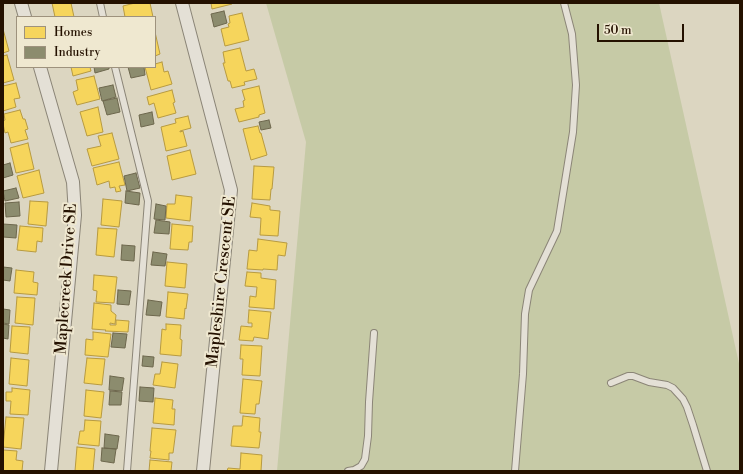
<!DOCTYPE html>
<html>
<head>
<meta charset="utf-8">
<style>
  body { margin:0 }
  #map { position:relative; width:743px; height:474px; overflow:hidden; background:#dcd6c1; font-family:"Libre Bodoni",serif }
  canvas { display:block }
  .frame { position:absolute; inset:0; border:4px solid #241100; pointer-events:none }
  .legend { position:absolute; left:16px; top:16px; width:140px; height:52px; box-sizing:border-box; background:#efe8d0; border:1px solid #9e927d; margin:0; padding:5px 7px; list-style:none; font-size:12px; color:#241100 }
  .legend li { display:flex; align-items:center; gap:8px; height:20px }
  .legend b { width:20px; border:1px solid #9e927d }
  .scale { position:absolute; left:597px; top:24px; width:87px; height:18px; box-sizing:border-box; border:2px solid #241100; border-top:0; padding-left:5px; font-size:12px; line-height:14px; white-space:nowrap; color:#241100; -webkit-text-stroke:3px #efe8d0; paint-order:stroke }
</style>
</head>
<body>
<div id="map">
<canvas width="743" height="474"></canvas>
<div class="frame"></div>
<ul class="legend">
<li><b style="height:11px;background:#f6d55c"></b>Homes</li>
<li><b style="height:11px;background:#8c8c6e"></b>Industry</li>
</ul>
<div class="scale">50 m</div>
</div>
<script>
const context = document.querySelector('canvas').getContext('2d');
context.lineJoin = 'round';
function fill(path, color) { context.fillStyle = color; context.fill(path, 'evenodd'); }
const toPath = rows => new Path2D(rows.map(r => 'M' + r).join(''));
function trace(path, color, width, dash) { context.strokeStyle = color; context.lineWidth = width; context.lineCap = dash ? 'butt' : 'round'; context.setLineDash(dash || []); context.stroke(path); }
function drawText(font, color, halo, rows, align = 'center') {
  context.font = font + ' "Libre Bodoni",serif'; context.lineWidth = 4; context.setLineDash([]); context.textBaseline = 'middle'; context.strokeStyle = halo; context.fillStyle = color; for (const [text, x, y, turn = 0] of rows) {
    context.save(); context.translate(x, y); context.rotate((+turn || 0) * Math.PI / 180); context.textAlign = isNaN(turn) ? turn : align; if (halo) context.strokeText(text, 0, 0); context.fillText(text, 0, 0); context.restore();
  }
}
const green = toPath([
  [266,3,659,3,740,368,740,471,277,471,306,142]
]);
const homes = toPath([
  [52,3,71,3,74,17,55,17,52,3],
  [135,3,150,3,153,17,125,17,123,6,135,3],
  [211,3,232,3,232,4,212,9,211,3],
  [242,13,249,40,225,46,221,29,229,27,228,24,230,23,229,16,242,13],
  [3,29,9,51,3,53,3,29],
  [155,32,160,54,155,56,155,32],
  [240,48,246,71,254,69,257,79,244,82,245,85,232,88,230,81,228,81,223,63,225,63,223,52,240,48],
  [7,55,14,80,3,83,3,56,7,55],
  [162,62,164,72,168,71,172,84,151,90,145,67,155,67,155,64,162,62],
  [71,67,90,67,91,71,73,76,71,67],
  [94,76,100,99,77,105,73,92,78,90,76,80,94,76],
  [16,83,20,98,14,99,16,107,3,111,3,86,16,83],
  [259,86,265,113,259,115,259,117,239,122,235,109,244,107,243,101,245,100,242,90,259,86],
  [172,90,175,102,173,103,176,113,158,118,154,103,149,105,147,97,172,90],
  [98,107,103,132,87,136,80,112,98,107],
  [20,110,23,119,25,119,28,129,25,130,28,139,11,143,8,132,5,133,3,124,3,121,5,120,4,114,20,110],
  [188,116,191,128,180,131,180,132,183,131,187,146,166,151,161,127,176,123,175,119,188,116],
  [258,126,260,133,261,133,267,155,251,160,243,129,258,126],
  [112,133,119,159,92,166,87,149,101,146,98,136,112,133],
  [28,143,34,169,16,173,10,148,28,143],
  [190,150,196,174,172,180,167,156,190,150],
  [119,162,125,185,119,186,121,191,116,192,115,187,110,188,109,181,97,185,93,168,119,162],
  [254,166,274,167,272,189,271,189,270,200,252,199,254,166],
  [39,170,44,193,23,198,17,176,39,170],
  [176,195,192,197,190,221,166,218,167,204,175,204,176,195],
  [103,199,122,201,119,227,101,225,103,199],
  [30,201,48,202,46,226,28,224,30,201],
  [252,203,270,206,270,210,280,211,278,236,260,235,261,218,250,217,252,203],
  [172,224,193,226,192,242,189,242,188,250,170,249,172,224],
  [20,226,43,228,42,242,37,241,36,252,17,250,20,226],
  [98,228,117,229,114,257,96,255,98,228],
  [258,239,287,243,285,256,278,255,277,270,263,269,263,270,247,269,249,250,257,251,258,239],
  [167,262,187,264,185,288,165,286,167,262],
  [16,270,34,272,33,282,38,283,37,295,14,293,16,270],
  [247,272,261,273,261,278,276,280,274,309,249,307,250,296,256,297,257,287,245,286,247,272],
  [94,275,117,277,114,303,96,302,97,291,93,290,94,275],
  [168,292,188,294,186,309,185,308,184,319,166,317,168,292],
  [17,297,35,298,33,325,15,323,17,297],
  [94,303,111,305,111,311,116,315,115,324,110,323,110,325,116,325,116,320,129,321,128,332,105,331,106,330,92,329,94,303],
  [249,310,271,312,268,339,254,337,253,341,239,340,241,326,252,327,252,323,248,323,249,310],
  [166,324,181,325,180,339,182,340,181,356,160,354,162,329,166,330,166,324],
  [12,326,30,327,28,354,10,352,12,326],
  [93,332,111,334,108,357,85,355,86,339,93,340,93,332],
  [241,345,262,346,260,376,242,375,243,359,240,359,241,345],
  [11,358,29,360,27,386,9,384,11,358],
  [87,358,105,359,102,385,84,383,87,358],
  [162,362,178,364,175,388,153,385,155,374,160,374,162,362],
  [243,379,262,381,259,404,256,404,255,414,240,413,243,379],
  [12,388,30,390,28,415,10,414,11,401,6,401,6,392,12,392,12,388],
  [86,390,104,392,101,418,84,416,86,390],
  [155,398,173,400,172,409,175,409,174,425,153,423,155,398],
  [243,416,260,418,259,432,261,432,259,448,231,446,233,426,242,426,243,416],
  [6,417,24,418,21,449,3,447,6,417],
  [85,420,101,421,99,446,78,444,80,431,84,431,85,420],
  [152,428,176,430,173,453,169,453,169,460,150,458,151,451,150,451,152,428],
  [77,447,95,449,93,471,75,471,77,447],
  [3,450,17,451,16,460,23,461,22,471,3,471,3,450],
  [241,453,262,455,261,471,227,471,228,468,240,469,241,453],
  [150,460,172,462,171,471,149,471,150,460]
]);
const industry = toPath([
  [224,11,227,23,214,27,211,14,224,11],
  [94,67,109,67,109,69,95,73,94,67],
  [128,67,144,67,145,75,131,78,128,67],
  [113,85,116,97,102,101,99,88,113,85],
  [117,98,120,112,107,115,103,101,117,98],
  [152,112,154,124,141,127,139,115,152,112],
  [269,120,271,128,261,130,259,122,269,120],
  [10,163,13,175,3,178,3,165,10,163],
  [136,173,140,188,127,191,124,176,136,173],
  [16,188,19,198,5,201,3,191,16,188],
  [126,191,140,193,139,205,125,203,126,191],
  [19,202,20,216,6,217,5,203,19,202],
  [156,204,166,206,165,220,154,219,156,204],
  [156,220,170,222,169,234,154,233,156,220],
  [3,224,17,225,16,238,3,237,3,224],
  [122,245,135,246,134,261,121,260,122,245],
  [153,252,167,254,165,266,151,265,153,252],
  [3,267,12,268,10,281,3,280,3,267],
  [118,290,131,291,129,305,117,304,118,290],
  [148,300,162,302,160,316,146,315,148,300],
  [3,309,10,310,9,324,3,323,3,309],
  [3,324,9,325,8,339,3,338,3,324],
  [113,333,127,334,125,348,111,347,113,333],
  [143,356,154,357,153,367,142,366,143,356],
  [110,376,124,378,122,391,109,390,110,376],
  [140,387,154,388,153,402,139,401,140,387],
  [110,391,122,392,121,405,109,405,110,391],
  [105,434,119,436,117,449,104,448,105,434],
  [102,448,116,449,114,463,101,461,102,448]
]);
const lane = toPath([
  [100,3,103,17],
  [115,67,148,201,127,471],
  [611,383,628,376,633,376,649,382,667,385,673,388,683,399,687,407,693,425,707,471],
  [348,471,354,470,361,466,365,459,368,436,369,402,374,333],
  [515,471,523,374,525,314,529,290,557,231,573,132,576,85,572,34,564,3]
]);
const street = toPath([
  [21,3,25,17],
  [182,3,231,190,203,471],
  [40,67,73,182,75,215,51,471]
]);
const streetNames = [
  ["Maplecreek Drive SE",67,279,-86],
  ["Mapleshire Crescent SE",222,282,-84]
];
fill(green, '#c6caa6');
fill(homes, '#f6d55c');
trace(homes, '#b79a40', 1);
fill(industry, '#8c8c6e');
trace(industry, '#6d674d', 1);
trace(lane, '#8b8577', 8);
trace(street, '#8b8577', 14);
trace(lane, '#e4e0d6', 6);
trace(street, '#e4e0d6', 12);
drawText('16px', '#241100', '#efe8d0', streetNames);
</script>
</body>
</html>
